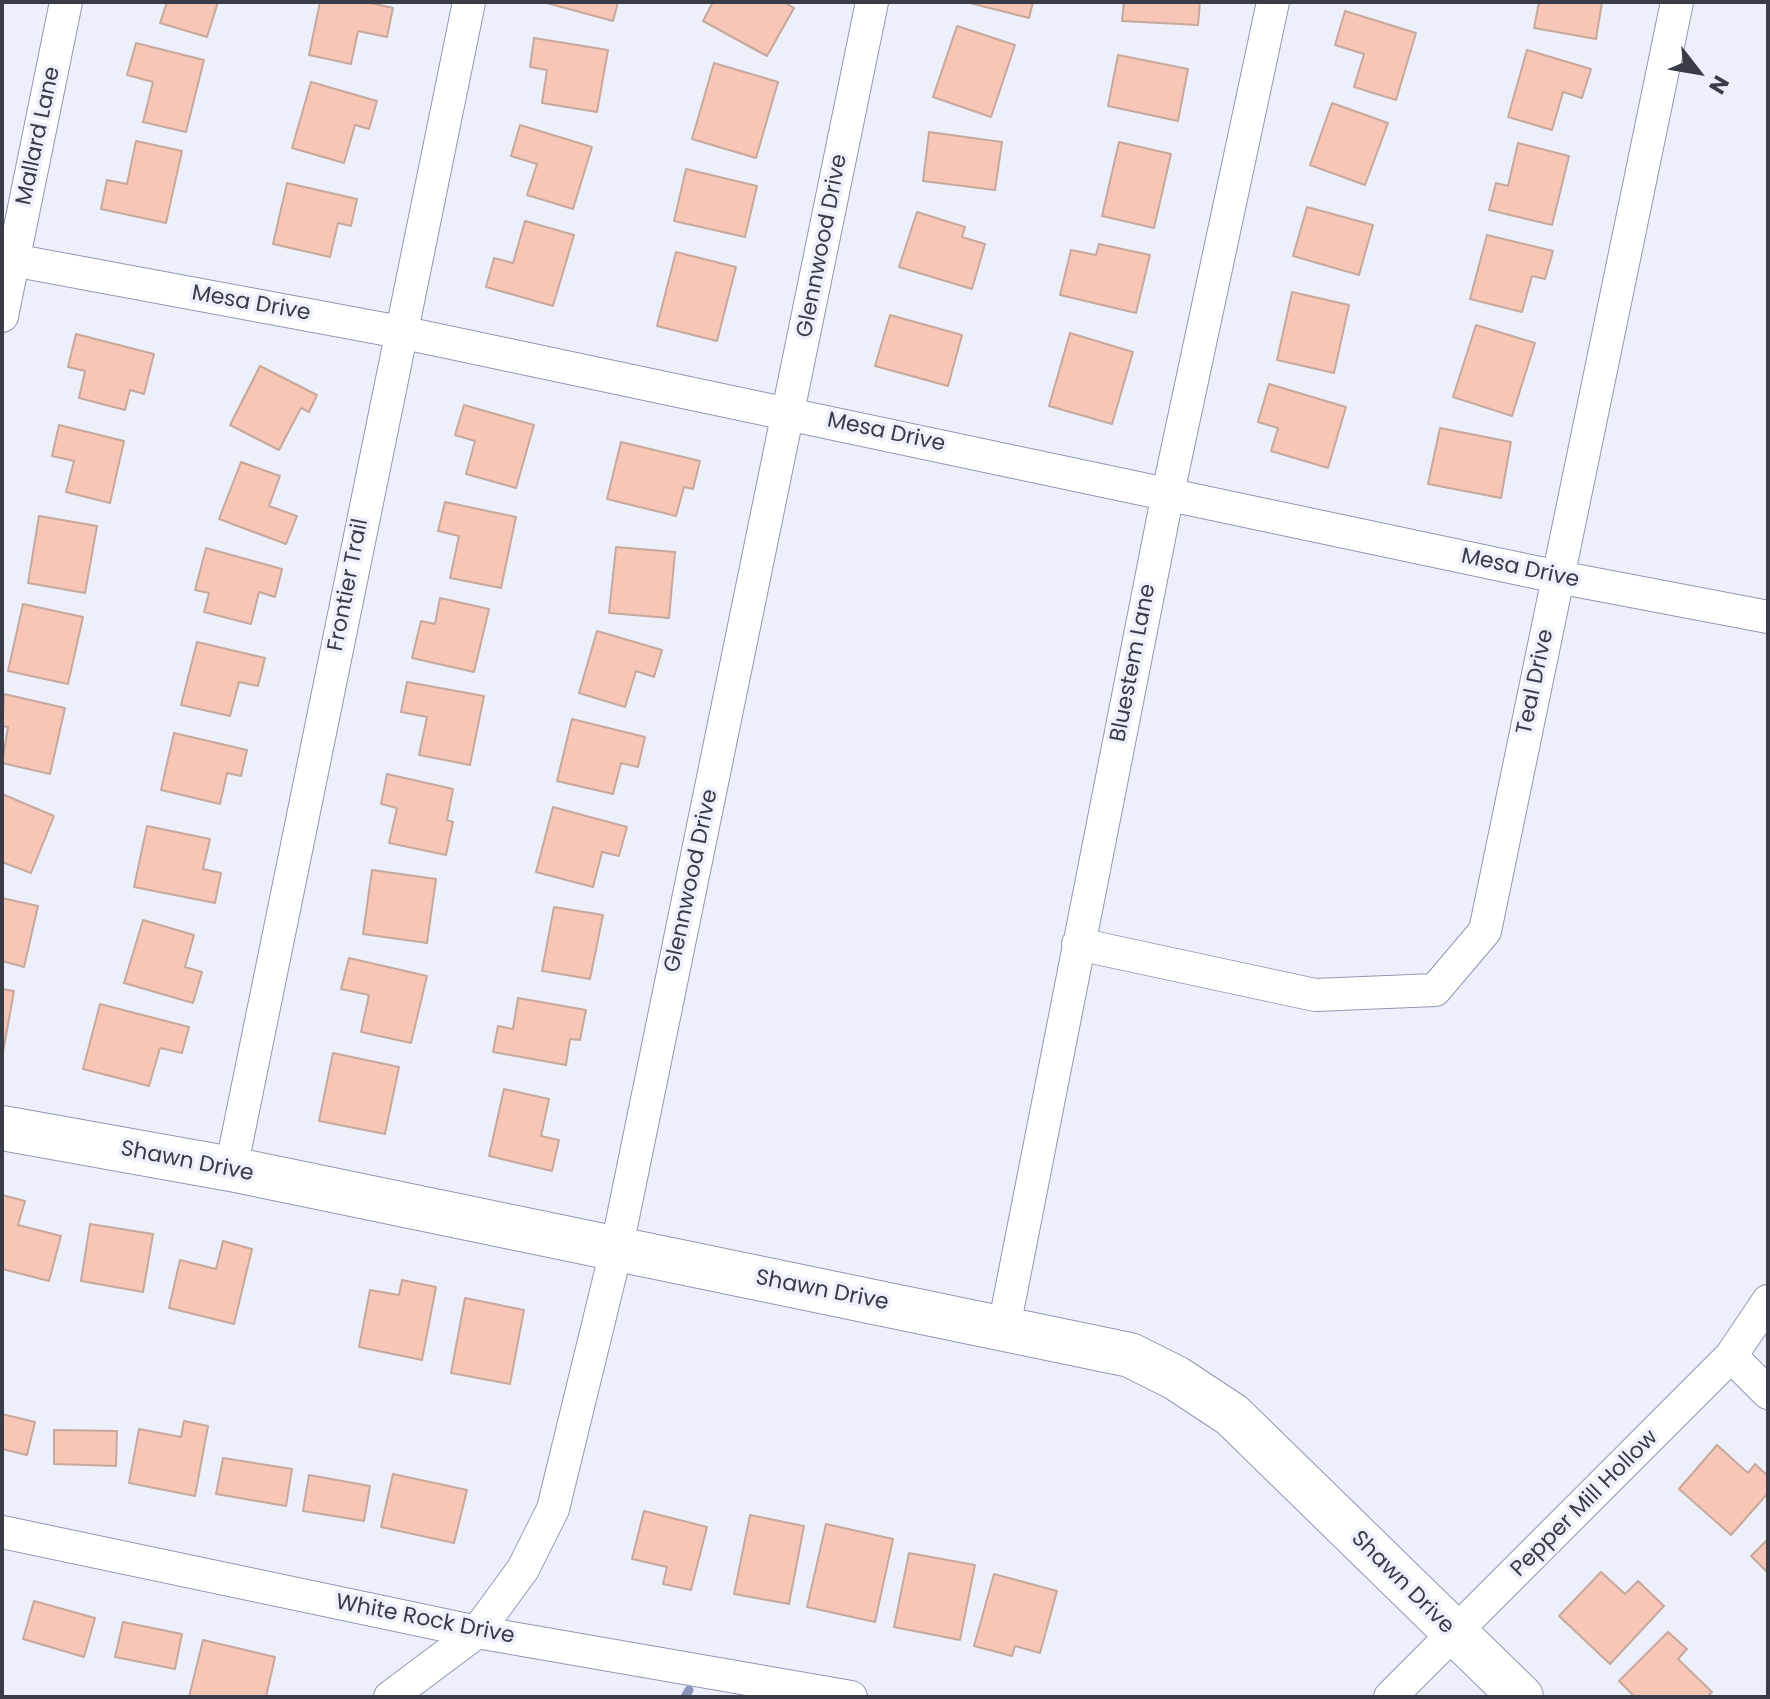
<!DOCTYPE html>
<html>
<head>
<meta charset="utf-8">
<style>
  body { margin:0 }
  #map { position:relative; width:1770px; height:1699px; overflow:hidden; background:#edf0fb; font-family:Poppins,sans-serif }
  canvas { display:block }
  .frame { position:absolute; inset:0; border:4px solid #393c47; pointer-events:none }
  .north { position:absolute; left:1658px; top:32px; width:80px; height:80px; -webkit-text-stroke:6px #edf0fb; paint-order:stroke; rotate:121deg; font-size:22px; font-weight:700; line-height:32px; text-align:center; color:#393c47 }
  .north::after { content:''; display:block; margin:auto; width:28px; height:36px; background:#393c47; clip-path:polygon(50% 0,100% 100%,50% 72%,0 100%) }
</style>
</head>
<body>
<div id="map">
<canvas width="1770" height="1699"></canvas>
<div class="frame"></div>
<div class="north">N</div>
</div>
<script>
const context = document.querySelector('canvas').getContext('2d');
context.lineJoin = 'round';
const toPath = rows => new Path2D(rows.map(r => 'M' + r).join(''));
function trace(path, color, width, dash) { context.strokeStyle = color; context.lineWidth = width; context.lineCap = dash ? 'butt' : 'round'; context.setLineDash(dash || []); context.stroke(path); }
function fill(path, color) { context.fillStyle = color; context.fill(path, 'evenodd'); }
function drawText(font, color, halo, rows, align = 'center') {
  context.font = font + ' Poppins,sans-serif'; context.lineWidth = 7; context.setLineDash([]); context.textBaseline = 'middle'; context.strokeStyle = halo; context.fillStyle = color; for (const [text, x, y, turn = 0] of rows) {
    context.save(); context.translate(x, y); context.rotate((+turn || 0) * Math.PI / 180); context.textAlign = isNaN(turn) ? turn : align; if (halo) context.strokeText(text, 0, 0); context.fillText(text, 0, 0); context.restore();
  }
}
const stream = toPath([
  [685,1697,689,1690]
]);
const building = toPath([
  [167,2,218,2,207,37,160,23,167,2],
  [320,2,367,2,393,8,387,37,358,31,351,64,309,55,320,2],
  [543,2,618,2,613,21,543,2],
  [713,2,784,2,794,8,767,56,703,21,713,2],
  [966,2,1033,2,1029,18,966,2],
  [1124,2,1200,2,1198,25,1122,21,1124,2],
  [1539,2,1602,2,1596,39,1534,28,1539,2],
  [1345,11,1416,33,1396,100,1354,87,1364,54,1335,45,1345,11],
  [957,26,1015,45,991,117,933,97,957,26],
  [534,38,608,50,597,112,542,103,547,70,530,67,534,38],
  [136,43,204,60,186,132,143,122,153,82,127,75,136,43],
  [1527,50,1591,69,1582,98,1563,92,1552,130,1508,117,1527,50],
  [1118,55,1188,69,1178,121,1108,106,1118,55],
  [714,63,778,82,756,158,692,139,714,63],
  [311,82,377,101,369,129,355,125,344,163,292,148,311,82],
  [1332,103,1388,123,1365,185,1310,165,1332,103],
  [520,125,592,147,573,209,527,195,537,164,511,156,520,125],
  [929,132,1002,142,995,190,923,181,929,132],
  [136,141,182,151,166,223,101,209,107,180,127,184,136,141],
  [1119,142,1171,154,1154,228,1102,216,1119,142],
  [1518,143,1569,156,1552,225,1489,210,1496,183,1508,186,1518,143],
  [686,169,757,186,745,237,674,221,686,169],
  [287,183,357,199,351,226,338,223,330,257,273,244,287,183],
  [1307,207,1373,225,1359,275,1293,256,1307,207],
  [917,212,965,227,962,237,985,244,972,289,899,267,917,212],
  [525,221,574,235,553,306,486,287,494,258,513,263,525,221],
  [1487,235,1553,251,1545,279,1532,276,1522,312,1470,299,1487,235],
  [1099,244,1150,255,1136,313,1060,295,1071,250,1096,255,1099,244],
  [676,252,736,267,717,341,657,326,676,252],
  [1292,292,1349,305,1334,373,1277,360,1292,292],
  [890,315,962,335,948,386,875,366,890,315],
  [1476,325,1535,343,1512,416,1453,397,1476,325],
  [1070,333,1133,352,1112,424,1049,406,1070,333],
  [76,334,154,354,144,394,130,390,125,410,79,398,85,371,68,367,76,334],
  [260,366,317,395,309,412,301,408,279,450,230,425,260,366],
  [1269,384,1346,407,1328,468,1271,451,1278,428,1258,422,1269,384],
  [464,405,534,425,516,488,466,474,475,441,455,435,464,405],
  [59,425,124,441,110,503,66,492,74,461,52,456,59,425],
  [1440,428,1511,442,1501,498,1428,484,1440,428],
  [621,442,700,461,693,489,684,487,676,516,607,499,621,442],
  [241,462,280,476,269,506,297,516,286,544,219,519,241,462],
  [445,502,516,517,501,588,450,578,459,536,438,531,445,502],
  [39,516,97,526,85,593,28,583,39,516],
  [616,547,675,552,669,618,609,613,616,547],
  [206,548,282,569,275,597,259,592,251,624,204,612,209,593,195,590,206,548],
  [440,598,489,609,474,672,412,658,421,621,435,624,440,598],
  [23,604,83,617,68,684,8,671,23,604],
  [597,631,662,650,654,677,636,671,625,707,579,693,597,631],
  [197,642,265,658,258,686,239,682,230,716,181,705,197,642],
  [407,682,484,696,470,765,419,755,427,717,401,712,407,682],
  [4,694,65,708,50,774,2,763,8,727,2,726,4,694],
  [572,719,645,737,638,767,621,763,613,794,557,781,572,719],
  [174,733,247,750,241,776,227,773,220,804,161,790,174,733],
  [387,774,453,789,447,820,453,822,446,855,389,843,397,808,381,804,387,774],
  [2,794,54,816,31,873,2,862,2,794],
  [553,807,627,827,619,856,602,852,593,887,536,872,553,807],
  [147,826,210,839,203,869,221,873,215,903,134,887,147,826],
  [372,870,436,879,427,943,363,934,372,870],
  [2,898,38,906,24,967,2,961,2,898],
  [554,907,603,915,590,979,542,971,554,907],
  [143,920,194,935,185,967,202,972,193,1003,124,983,143,920],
  [349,958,427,976,411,1043,361,1032,369,995,341,989,349,958],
  [2,989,14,991,3,1052,2,1052,2,989],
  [518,998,586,1010,580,1040,570,1039,566,1065,493,1052,498,1026,513,1029,518,998],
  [100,1004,189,1027,182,1053,160,1048,149,1086,83,1069,100,1004],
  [333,1053,399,1067,385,1134,319,1121,333,1053],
  [504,1089,549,1099,541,1136,559,1140,552,1171,489,1156,504,1089],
  [2,1195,25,1201,18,1225,61,1236,49,1281,2,1269,2,1195],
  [90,1224,153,1234,143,1292,81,1281,90,1224],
  [223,1241,252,1249,234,1324,169,1308,180,1260,216,1269,223,1241],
  [402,1280,436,1287,422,1360,359,1347,370,1290,399,1295,402,1280],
  [465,1298,524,1310,510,1384,451,1373,465,1298],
  [2,1414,35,1422,27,1455,2,1449,2,1414],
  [184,1421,208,1426,195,1496,129,1483,139,1429,181,1437,184,1421],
  [54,1430,117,1431,116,1466,54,1464,54,1430],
  [1717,1445,1748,1473,1755,1464,1768,1476,1768,1493,1731,1535,1679,1489,1717,1445],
  [223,1458,292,1469,286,1506,216,1494,223,1458],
  [393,1474,467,1490,454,1543,381,1527,393,1474],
  [309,1475,370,1486,364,1521,303,1511,309,1475],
  [644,1511,707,1527,691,1590,663,1584,667,1567,632,1559,644,1511],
  [750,1515,804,1526,789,1604,734,1594,750,1515],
  [826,1524,893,1539,875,1622,807,1607,826,1524],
  [1768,1539,1768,1573,1751,1556,1768,1539],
  [909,1553,975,1565,960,1640,894,1627,909,1553],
  [1601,1572,1625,1594,1638,1581,1664,1606,1610,1664,1559,1616,1601,1572],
  [994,1574,1057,1591,1040,1653,1015,1646,1012,1656,974,1646,994,1574],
  [34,1601,95,1618,84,1657,23,1639,34,1601],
  [123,1622,182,1634,175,1669,115,1657,123,1622],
  [1668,1632,1687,1649,1678,1659,1712,1692,1707,1697,1635,1697,1619,1681,1668,1632],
  [203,1640,275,1657,266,1697,189,1697,203,1640]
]);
const street = toPath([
  [2,258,400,332,1558,577,1768,617],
  [2,316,66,2],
  [1078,944,1315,995,1435,990,1485,931,1677,2],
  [231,1169,469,2],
  [1004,1327,1168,493,1273,2],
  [1731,1356,1768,1393],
  [2,1532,477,1632,851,1697],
  [390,1697,477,1632,523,1569,553,1509,616,1251,872,2],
  [1390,1697,1731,1356,1768,1301]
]);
const secondary = toPath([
  [2,1128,231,1169,1130,1355,1176,1378,1232,1415,1521,1697]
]);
const streetNames = [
  ["Mallard Lane",39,136,-78],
  ["Glennwood Drive",823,246,-79],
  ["Mesa Drive",251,304,10],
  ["Mesa Drive",886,433,12],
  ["Mesa Drive",1520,569,12],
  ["Frontier Trail",349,585,-79],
  ["Bluestem Lane",1134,663,-79],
  ["Teal Drive",1536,682,-78],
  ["Glennwood Drive",692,881,-78],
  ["Shawn Drive",187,1162,11],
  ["Shawn Drive",822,1291,11],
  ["Pepper Mill Hollow",1585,1504,-45],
  ["Shawn Drive",1402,1583,45],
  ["White Rock Drive",425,1620,11]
];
trace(stream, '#8c96be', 9);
fill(building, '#f7c6b6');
trace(building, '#c7a89d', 2);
trace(street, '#9198b3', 34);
trace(secondary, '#9198b3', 46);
trace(street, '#fff', 32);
trace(secondary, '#fff', 44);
drawText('22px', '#393c47', '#edf0fb', streetNames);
</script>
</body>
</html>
